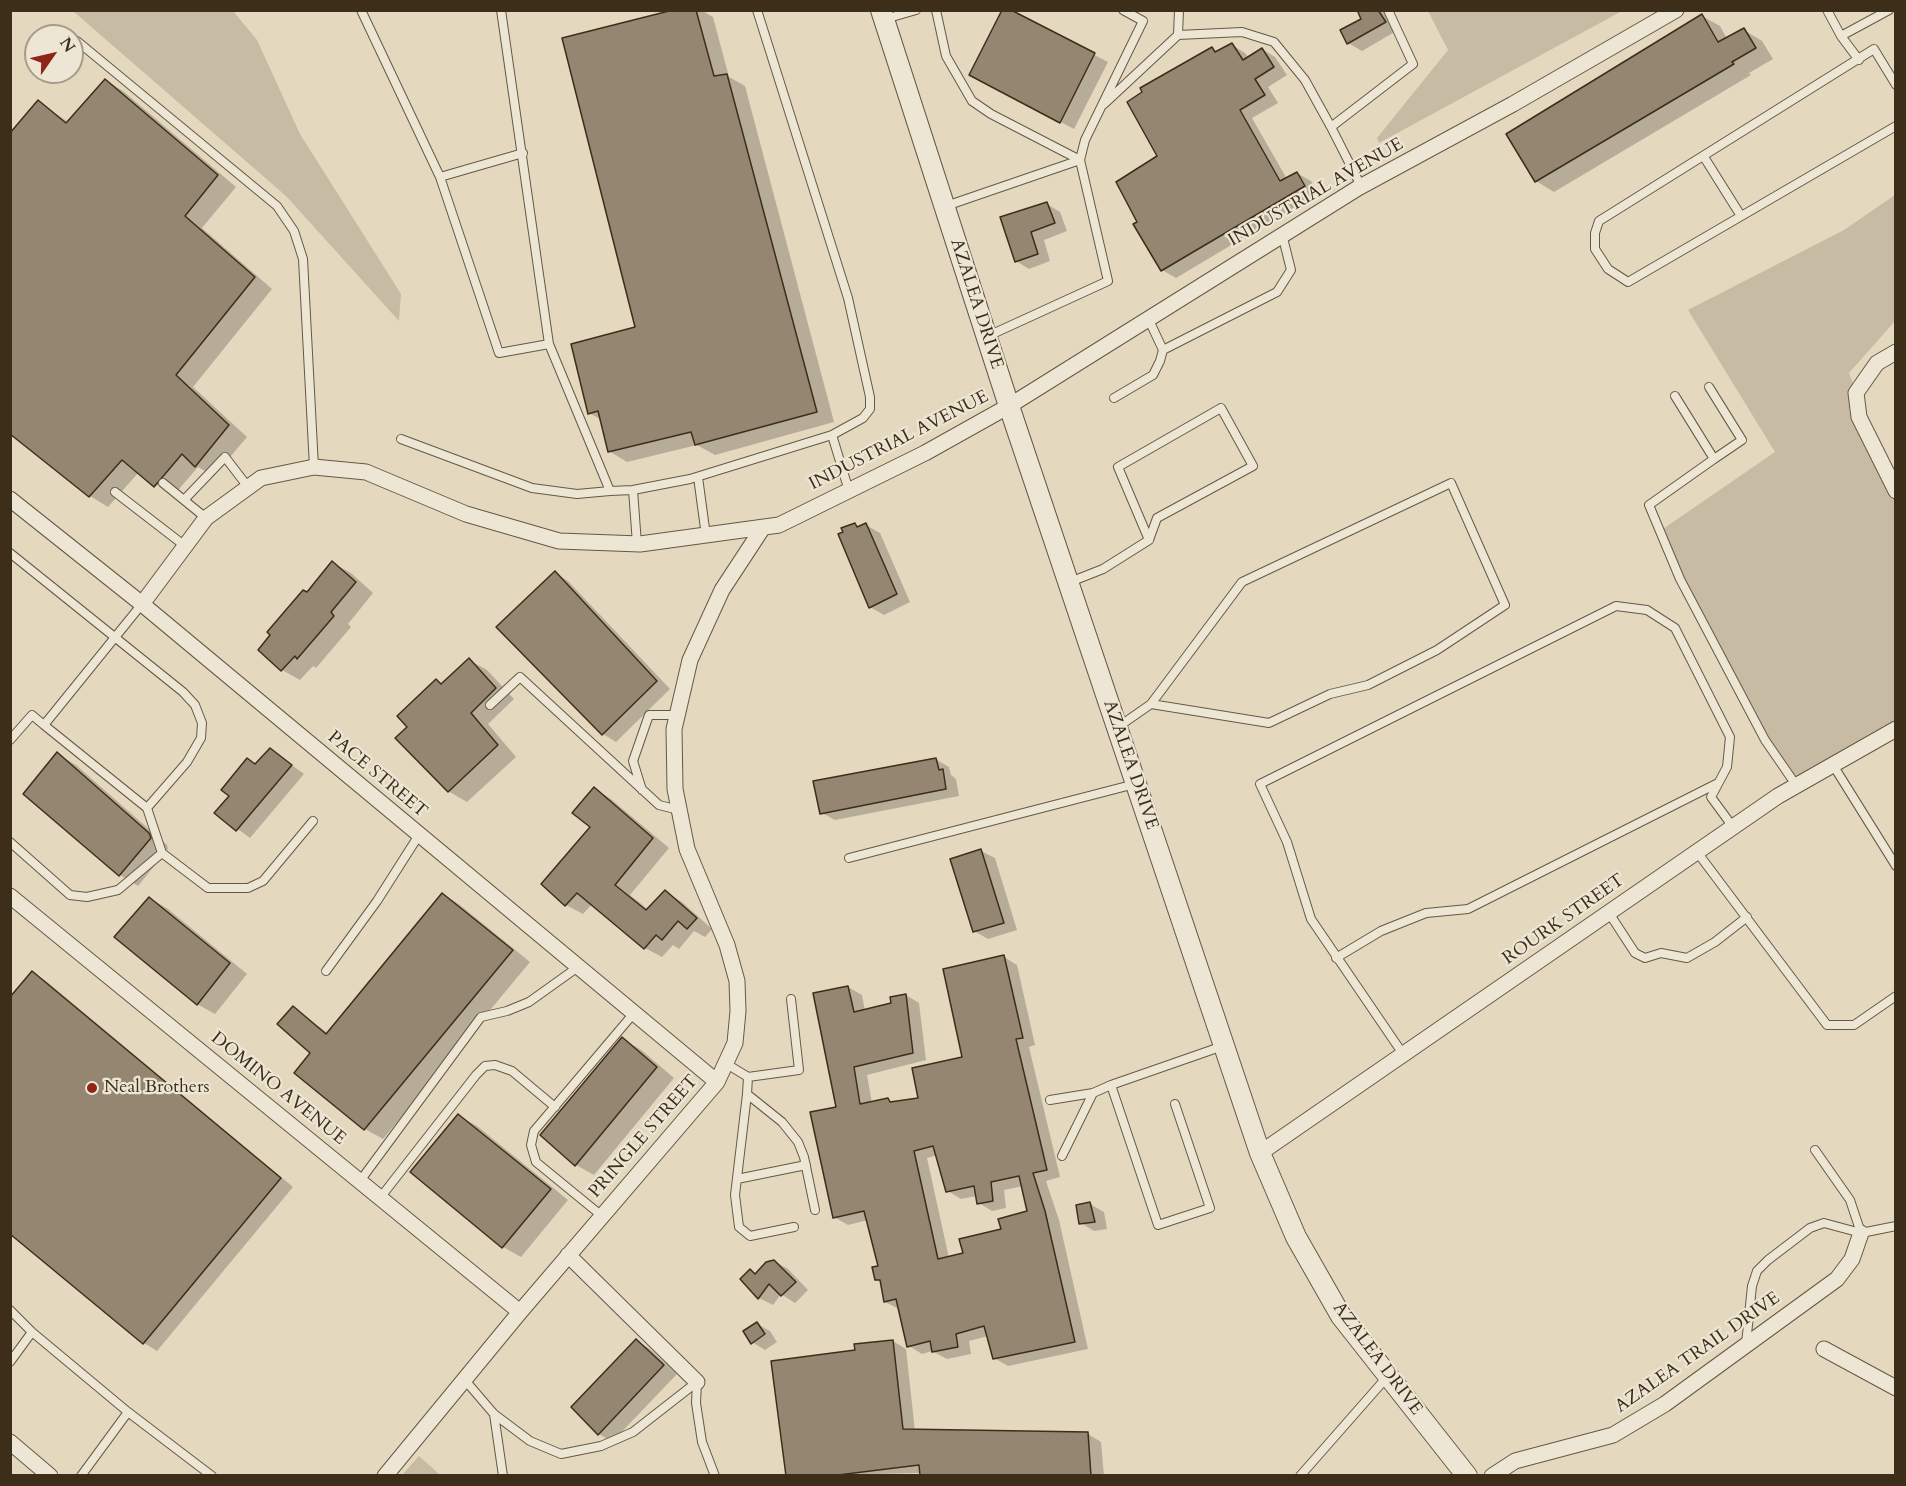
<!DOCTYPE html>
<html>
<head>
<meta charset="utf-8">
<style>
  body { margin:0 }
  #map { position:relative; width:1906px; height:1486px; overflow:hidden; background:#e4d8bf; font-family:Cardo,serif }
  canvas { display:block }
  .frame { position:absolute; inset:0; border:12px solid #3d2e1a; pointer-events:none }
  .north { position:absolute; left:24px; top:24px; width:60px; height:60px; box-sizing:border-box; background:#ede6d5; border:2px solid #a79c8a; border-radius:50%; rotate:56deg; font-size:16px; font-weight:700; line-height:24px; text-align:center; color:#3d2e1a }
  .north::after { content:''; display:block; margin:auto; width:21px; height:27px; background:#8f2418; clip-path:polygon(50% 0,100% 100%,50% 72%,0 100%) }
</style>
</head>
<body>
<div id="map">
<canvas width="1906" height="1486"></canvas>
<div class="frame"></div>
<div class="north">N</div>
</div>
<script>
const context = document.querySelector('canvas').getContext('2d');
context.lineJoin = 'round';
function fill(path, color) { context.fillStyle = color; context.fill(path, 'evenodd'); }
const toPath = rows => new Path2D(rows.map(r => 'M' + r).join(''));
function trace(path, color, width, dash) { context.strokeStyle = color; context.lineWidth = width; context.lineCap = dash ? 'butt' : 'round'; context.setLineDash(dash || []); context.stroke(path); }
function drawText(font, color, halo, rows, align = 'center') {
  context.font = font + ' Cardo,serif'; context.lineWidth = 4.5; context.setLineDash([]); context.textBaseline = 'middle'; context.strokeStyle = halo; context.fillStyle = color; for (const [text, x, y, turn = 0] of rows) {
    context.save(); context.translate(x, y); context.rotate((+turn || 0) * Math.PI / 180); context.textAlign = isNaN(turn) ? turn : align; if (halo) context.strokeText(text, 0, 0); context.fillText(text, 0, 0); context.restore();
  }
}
const green = toPath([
  [73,11,233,11,257,40,300,134,401,294,399,321,286,196],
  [1428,11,1622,11,1379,143,1377,138,1448,50],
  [1895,195,1895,321,1849,373,1895,491,1895,729,1796,785,1765,739,1660,531,1775,452,1688,310,1844,230],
  [419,1456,439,1474,439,1475,402,1475]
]);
const shadow = toPath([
  [680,10,701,10,713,17,729,77,745,86,834,422,715,455,697,445,627,462,609,451,602,420,589,413,637,328],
  [1007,10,1108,62,1074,129,984,82],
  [1358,10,1386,10,1398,30,1362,51,1348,43,1363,20],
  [1702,16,1720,26,1727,39,1744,30,1762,41,1773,59,1749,73,1751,75,1554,192,1536,181,1508,134],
  [1232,45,1245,53,1249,58,1262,49,1275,57,1287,75,1268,87,1278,103,1252,118,1287,179,1297,173,1311,181,1317,194,1176,278,1162,270,1139,222,1159,157,1212,48,1218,52],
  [105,80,123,91,236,187,202,228,272,289,193,387,247,437,214,476,198,467,173,496,139,472,108,507,90,496,10,432,38,102,68,122],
  [1047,204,1060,212,1067,231,1044,240,1050,261,1029,269,1016,261,1002,218],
  [854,524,860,528,866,525,880,533,910,602,884,615,870,607],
  [333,563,351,573,373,593,348,624,351,627,316,668,313,666,300,680,282,670],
  [555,573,568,581,670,689,616,742,603,734],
  [469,660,487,670,514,699,488,724,516,757,467,802,448,791,409,727,436,681,443,684],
  [271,750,304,774,250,838,216,813],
  [57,754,76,765,167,845,168,849,138,886,120,875,25,794],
  [935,759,949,767,951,775,956,779,959,796,835,820,822,813],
  [595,789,611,799,669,848,630,895,649,910,666,892,682,902,712,929,705,937,694,931,679,949,673,945,662,957,645,948,592,904,583,914,566,905,592,827],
  [981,851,995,858,1017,930,988,939,974,931],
  [443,894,460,905,530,962,383,1139,365,1129,296,1072,312,1053,293,1008,328,1033],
  [149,898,168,909,247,974,215,1014,197,1004],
  [1004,957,1017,965,1035,1045,1029,1047,1060,1177,1046,1181,1059,1220,1088,1349,1008,1366,994,1358,988,1336,969,1341,971,1354,947,1359,932,1351,922,1354,909,1346,899,1309,885,1302,882,1282,876,1279,880,1267,868,1220,848,1225,834,1217,837,1108,848,987,862,995,865,1011,892,1005,906,995,919,1003,926,1060,867,1075,872,1103,920,1099,964,1058],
  [938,1155,948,1191,961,1199,977,1196,979,1203,992,1211,1006,1208,1004,1190,1023,1186,1028,1212,965,1254,949,1258,927,1158],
  [33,973,46,981,293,1187,157,1351,144,1343,10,1232],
  [622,1039,640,1049,674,1078,594,1175,576,1165],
  [459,1116,477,1126,568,1200,521,1257,503,1247],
  [1090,1204,1104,1212,1107,1229,1094,1231,1081,1223],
  [774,1261,788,1269,808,1290,795,1303,781,1294,773,1305,759,1298,742,1279,750,1270,757,1274],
  [757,1324,770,1331,777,1342,765,1350,752,1342],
  [637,1341,650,1349,677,1374,612,1442,599,1434,573,1407],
  [893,1341,906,1349,915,1431,1088,1434,1101,1442,1104,1476,921,1476,921,1473,788,1476,857,1352]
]);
const building = toPath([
  [673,10,696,10,714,76,727,74,817,412,695,445,691,432,608,452,598,411,588,414,571,344,635,327,562,38,673,10],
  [1002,10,1011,10,1095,53,1060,123,969,75,1002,10],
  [1357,10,1378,10,1386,22,1347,44,1340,30,1361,19,1357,10],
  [1702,14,1718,42,1744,28,1756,48,1732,62,1734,64,1535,182,1506,134,1702,14],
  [1232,43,1243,60,1262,48,1274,67,1255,79,1265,95,1240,110,1280,181,1297,172,1305,186,1161,271,1133,224,1137,222,1116,182,1157,156,1127,102,1142,92,1140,88,1212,47,1215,52,1232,43],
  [105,79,218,175,185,216,255,277,176,375,229,425,195,467,182,454,154,487,122,460,89,497,10,434,10,133,38,100,66,123,105,79],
  [1047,202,1055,223,1031,232,1038,254,1015,262,1000,217,1047,202],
  [855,523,857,527,866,523,897,594,869,608,838,534,843,532,841,528,855,523],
  [332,561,356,582,331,612,334,616,297,659,295,656,281,671,258,650,270,635,267,632,303,590,307,592,332,561],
  [555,571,657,681,602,735,496,627,555,571],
  [469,658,496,688,471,713,498,745,448,792,395,738,407,727,397,716,436,679,441,684,469,658],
  [270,748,292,765,236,831,214,813,229,796,221,790,247,758,255,764,270,748],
  [57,752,149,833,151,838,119,876,23,794,57,752],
  [936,758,939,770,943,769,946,789,820,814,813,781,936,758],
  [594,787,653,838,615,885,646,910,665,890,697,918,687,929,678,921,662,940,656,935,644,949,577,893,565,906,541,884,590,827,572,813,594,787],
  [981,849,1004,923,973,932,950,859,981,849],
  [442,893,513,950,364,1130,294,1073,310,1053,277,1024,293,1006,326,1034,442,893],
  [149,897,230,963,197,1005,114,937,149,897],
  [1004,955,1023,1038,1016,1039,1047,1170,1033,1173,1045,1211,1075,1342,993,1359,984,1326,956,1334,958,1347,932,1352,930,1341,907,1347,896,1299,884,1302,880,1280,875,1280,872,1267,878,1266,864,1211,833,1218,810,1112,836,1107,813,993,848,986,854,1012,891,1003,890,997,906,994,913,1053,854,1067,860,1104,888,1098,890,1102,918,1098,912,1068,962,1057,943,969,1004,955],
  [933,1146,946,1192,974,1186,977,1204,993,1201,991,1182,1019,1176,1027,1211,998,1219,1001,1229,959,1239,963,1253,938,1259,914,1151,933,1146],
  [32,971,281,1178,143,1344,10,1234,10,997,32,971],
  [622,1037,657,1067,575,1166,540,1135,622,1037],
  [458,1114,551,1189,502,1248,410,1172,458,1114],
  [1090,1202,1095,1222,1079,1224,1076,1205,1090,1202],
  [774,1260,796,1282,781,1296,769,1284,758,1299,740,1279,750,1269,755,1274,766,1262,774,1260],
  [757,1322,765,1334,751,1344,743,1331,757,1322],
  [636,1339,664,1365,598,1435,571,1407,636,1339],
  [893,1340,903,1429,1088,1432,1091,1476,920,1476,919,1465,830,1476,786,1476,771,1361,855,1350,854,1344,893,1340]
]);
const service = toPath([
  [361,10,440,177,523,153],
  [501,10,549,344,610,491,633,490,690,479,832,435,863,418,870,409,870,397,848,298,757,10],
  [936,10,946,56,972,101,991,114,1080,160,1085,140,1143,21,1123,10],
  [1827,10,1841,36,1859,60],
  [885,19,916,10],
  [1178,35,1242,32,1274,42,1305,80,1331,127],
  [1841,36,1889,10],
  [77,41,277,206,294,231,303,259,314,467],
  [1896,85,1874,49,1599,221,1595,233,1595,249,1608,269,1628,282,1896,126],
  [1104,104,1178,35,1179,10],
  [1704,157,1741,216],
  [440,177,499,353,549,344],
  [1361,186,1331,127,1413,64,1388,10],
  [946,206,1080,160,1108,281,988,336],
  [1163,350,1277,292,1291,270,1282,234],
  [1709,387,1742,440,1714,459],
  [1675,396,1714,459,1649,505,1680,579,1765,740,1796,785],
  [1114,398,1153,375,1160,361,1163,350,1148,318],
  [832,435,849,491],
  [401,439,532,488,577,494,610,491],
  [698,477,706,536],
  [163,483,206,518],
  [633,490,637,544],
  [115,492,185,546],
  [184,500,225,457,248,487],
  [10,553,183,692,195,705,202,723,201,738,187,762,147,808],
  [1070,582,1103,569,1149,540,1157,518,1253,466,1221,408,1118,467,1149,540],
  [142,604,44,725,147,808,162,853,208,888,248,888,263,881,313,821],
  [490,705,520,677,659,805,679,810],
  [1118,727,1151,704,1242,582,1451,483,1505,605,1437,650,1368,685,1330,694,1269,723,1151,704],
  [10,740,32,715,44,725],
  [1833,765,1896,866],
  [642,790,633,761,649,715,677,715],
  [10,842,70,895,87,897,118,890,162,853],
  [1697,852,1827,1025,1854,1025,1896,996],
  [849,858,1135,784],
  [1609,913,1635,953,1645,958,1661,953,1687,958,1715,942,1747,917],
  [1336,958,1381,931,1426,913,1468,909,1718,783],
  [326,971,377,901,419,835],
  [1403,1054,1311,919,1287,842,1260,784,1616,606,1647,610,1675,628,1730,737,1727,767,1711,797,1733,827],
  [725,1063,748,1077,747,1094,782,1122,798,1142,804,1157,815,1210],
  [748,1077,799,1070,791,999],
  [747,1094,735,1195,739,1227,750,1236,794,1227],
  [1050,1100,1093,1093,1111,1085],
  [1175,1104,1210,1208,1158,1225,1111,1085,1223,1046],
  [1815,1150,1850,1200,1861,1233],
  [1062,1156,1093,1093],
  [737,1179,806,1165],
  [360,1181,481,1017,507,1011,529,1002,578,967],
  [380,1198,476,1075,485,1066,495,1065,512,1071,555,1107],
  [602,1216,536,1162,531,1145,534,1131,634,1013],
  [10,1310,32,1332,128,1412,81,1476],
  [1746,1344,1752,1286,1757,1271,1768,1260,1810,1228,1824,1223,1861,1233,1896,1226],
  [10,1362,32,1332],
  [464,1379,494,1414,530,1441,561,1454,601,1446,633,1432,697,1382,696,1403,702,1442,715,1476],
  [128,1412,212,1476],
  [494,1414,503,1476],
  [1300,1476,1387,1377]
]);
const minor = toPath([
  [1896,352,1877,363,1856,393,1859,417,1896,491],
  [10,499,142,604,717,1082],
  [142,604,206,518,261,478,314,467,366,472,466,514,559,541,640,544,779,525,925,453,1009,406,1358,188,1513,104,1676,10],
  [10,896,520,1312],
  [1260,1153,1778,796,1896,729],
  [568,1255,697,1382],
  [1824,1349,1896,1388],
  [10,1442,50,1476],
  [385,1476,520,1312,717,1082,735,1043,738,1011,737,981,727,945,687,849,675,789,674,729,690,660,722,590,762,529],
  [1492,1476,1515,1461,1613,1435,1665,1404,1837,1279,1852,1259,1861,1233]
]);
const tertiary = toPath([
  [881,10,1009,406,1260,1153,1296,1237,1341,1316,1467,1476]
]);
const markers = [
  [92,1088,6,"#8f2418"]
];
const streetNames = [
  ["INDUSTRIAL AVENUE",1316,193,-30],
  ["AZALEA DRIVE",976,304,72],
  ["INDUSTRIAL AVENUE",899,441,-27],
  ["AZALEA DRIVE",1130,765,71],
  ["PACE STREET",377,775,40],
  ["ROURK STREET",1564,920,-35],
  ["DOMINO AVENUE",278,1089,39],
  ["PRINGLE STREET",644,1137,-49],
  ["AZALEA TRAIL DRIVE",1698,1353,-35],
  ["AZALEA DRIVE",1377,1359,53]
];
const poiNames = [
  ["Neal Brothers",104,1088]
];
fill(green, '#c8bba3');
fill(shadow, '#0003');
fill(building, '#948670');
trace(building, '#3d2e1a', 1.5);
trace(service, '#675843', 10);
trace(minor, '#675843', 17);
trace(tertiary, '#675843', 22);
trace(service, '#ede6d5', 8);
trace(minor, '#ede6d5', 15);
trace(tertiary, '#ede6d5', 20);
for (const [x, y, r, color] of markers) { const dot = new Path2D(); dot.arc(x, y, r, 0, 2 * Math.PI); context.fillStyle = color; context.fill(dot); trace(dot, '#ede6d5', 2); }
drawText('18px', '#3d2e1a', '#ede6d5', streetNames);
drawText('18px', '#3d2e1a', '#ede6d5', poiNames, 'left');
</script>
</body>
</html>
